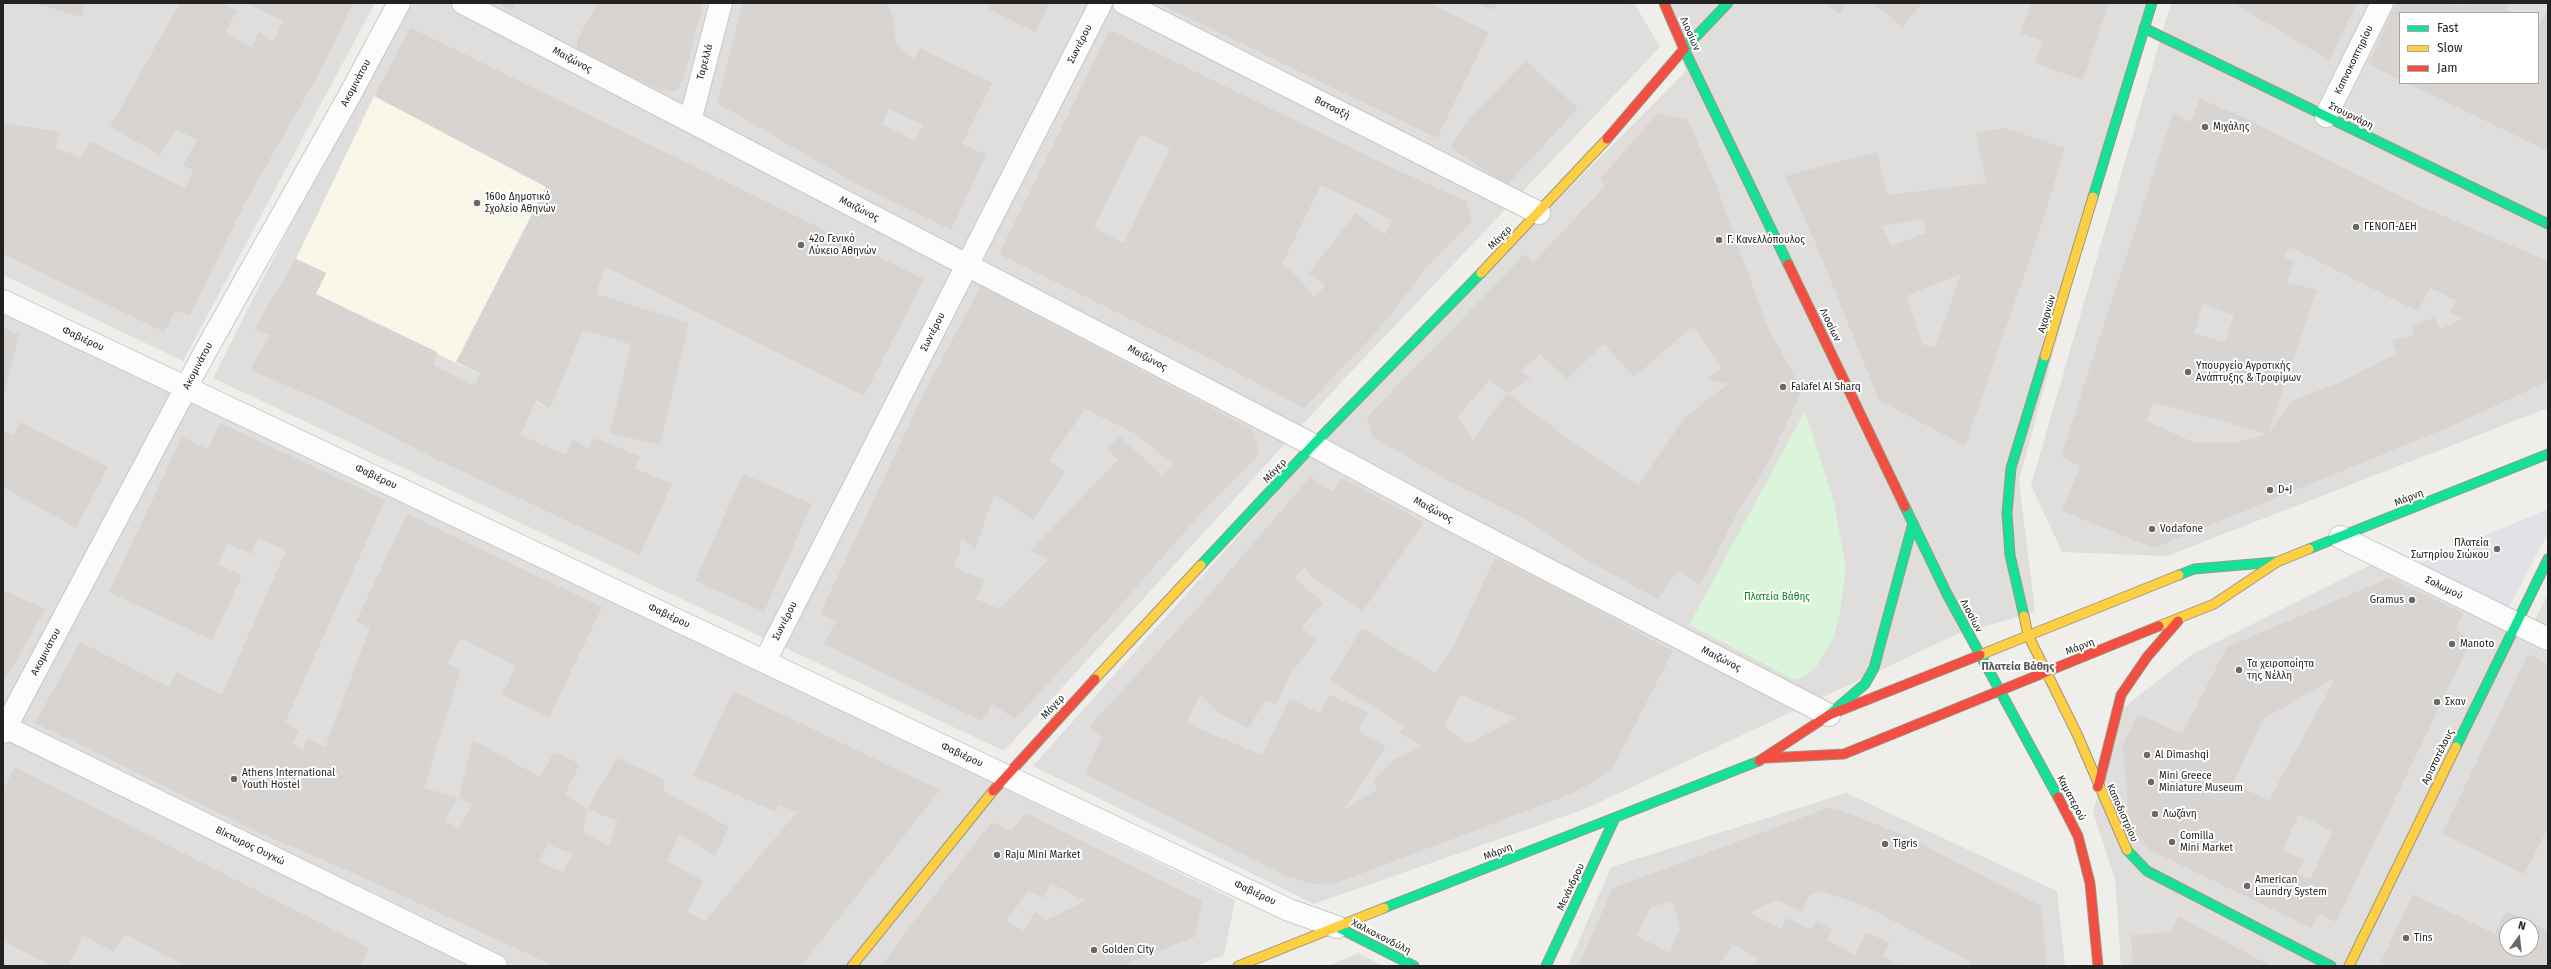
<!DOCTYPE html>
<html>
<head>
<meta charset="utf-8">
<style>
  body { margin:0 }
  #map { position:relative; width:2551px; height:969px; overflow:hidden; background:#f0eeeb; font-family:"Fira Sans",sans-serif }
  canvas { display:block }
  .frame { position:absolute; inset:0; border:4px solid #222; pointer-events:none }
  .legend { position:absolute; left:2399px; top:12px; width:140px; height:72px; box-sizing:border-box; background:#fff; border:1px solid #a7a7a7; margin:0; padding:5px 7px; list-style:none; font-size:12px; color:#222 }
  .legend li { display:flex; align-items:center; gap:8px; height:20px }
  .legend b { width:20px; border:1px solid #a7a7a7 }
  .north { position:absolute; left:2499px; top:917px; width:40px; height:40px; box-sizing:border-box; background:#fff; border:1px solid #a7a7a7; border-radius:50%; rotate:15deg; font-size:11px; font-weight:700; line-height:16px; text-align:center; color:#222 }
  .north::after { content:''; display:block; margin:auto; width:14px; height:18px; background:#6a6968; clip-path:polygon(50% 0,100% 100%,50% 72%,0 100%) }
</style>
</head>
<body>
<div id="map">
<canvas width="2551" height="969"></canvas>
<div class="frame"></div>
<ul class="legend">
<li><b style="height:5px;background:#16e098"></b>Fast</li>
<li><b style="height:5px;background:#ffcf43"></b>Slow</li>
<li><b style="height:5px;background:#f24e42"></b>Jam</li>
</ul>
<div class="north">N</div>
</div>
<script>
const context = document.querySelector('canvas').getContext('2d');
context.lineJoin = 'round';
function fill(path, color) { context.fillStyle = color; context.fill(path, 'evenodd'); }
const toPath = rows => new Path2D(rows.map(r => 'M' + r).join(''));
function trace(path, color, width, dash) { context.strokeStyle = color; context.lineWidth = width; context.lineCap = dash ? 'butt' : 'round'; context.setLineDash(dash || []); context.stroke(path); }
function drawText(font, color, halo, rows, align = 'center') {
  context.font = font + ' "Fira Sans",sans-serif'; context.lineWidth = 4; context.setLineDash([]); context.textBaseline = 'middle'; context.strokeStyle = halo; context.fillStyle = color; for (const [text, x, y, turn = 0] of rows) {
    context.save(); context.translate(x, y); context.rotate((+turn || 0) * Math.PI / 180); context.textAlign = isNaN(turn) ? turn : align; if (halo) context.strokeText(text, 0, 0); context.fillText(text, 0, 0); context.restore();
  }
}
const residential = toPath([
  [3,3,375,3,183,361,3,275],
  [403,3,1634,3,1660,47,1348,375,1004,751,213,378],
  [1659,3,2147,3,2019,481,2035,612,1957,634,1585,809,1314,904,1033,766,1361,398,1686,71],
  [2171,3,2548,3,2548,408,2167,556,2062,552,2031,485],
  [2400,13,2538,13,2538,83,2400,83],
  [3,307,205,401,1235,900,1224,955,1196,966,3,966],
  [2386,557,2524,640,2548,594,2548,966,2121,966,2115,879,2093,812,2122,709,2191,655],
  [2507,925,2531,925,2531,949,2507,949],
  [1846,793,2057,891,2065,966,1568,966,1611,867],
  [1358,953,1384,966,1329,966]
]);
const education = toPath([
  [410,27,654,147,550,409,316,294,326,273,296,259,374,96]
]);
const park = toPath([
  [1805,411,1834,502,1846,569,1840,612,1833,639,1817,666,1807,675,1795,680,1689,625]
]);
const parking = toPath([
  [1498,3,1618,3,1648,51,1595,90,1578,108,1526,61,1489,32,1476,25],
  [2442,834,2524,874,2495,934,2413,894]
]);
const plaza = toPath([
  [2548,509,2548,533,2508,609,2416,565]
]);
const building = toPath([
  [34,3,85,3,82,17],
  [180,3,222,3,237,11,225,32,251,47,259,32,273,41,283,21,246,3,353,3,323,66,246,201,189,316,176,310,164,332,3,254,3,123,60,132,55,148,81,157,90,141,185,188,194,171,183,165,197,140,176,129,160,155,110,127],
  [498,3,516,3,512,10],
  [598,3,703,3,684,78,677,91,662,91,577,51,577,40],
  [743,3,886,3,894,19,896,45,914,59,920,48,992,83,962,144,986,155,951,230,853,182,717,103],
  [889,109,923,125,915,141,882,124],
  [991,3,1050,3,1035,32,988,9],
  [1158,3,1429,3,1489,32,1437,138],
  [1477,3,1498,3,1492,10],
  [1826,3,1848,3,1840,14],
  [1872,3,1922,3,1903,27],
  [2031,3,2109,3,2083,80,2035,63,2043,41,2020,33],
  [2233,3,2357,3,2329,60],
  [2397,3,2468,5,2469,3,2511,3,2507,10,2513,13,2400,13,2400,80,2368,64],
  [2548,10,2548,151,2407,83,2538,83,2538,26],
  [410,27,924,279,864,396,606,267,596,294,689,323,660,445,610,433,631,344,583,330,550,409,536,401,520,435,566,455,573,439,588,448,594,438,640,456,635,469,672,483,640,555,438,460,325,402,250,370,270,335,254,329,296,259,326,273,316,294,437,352,433,365,474,386,480,374,456,362,546,187,374,96],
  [1110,30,1401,172,1466,201,1472,222,1427,267,1381,327,1304,408,1209,358,999,254],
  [1140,134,1170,149,1124,243,1094,228],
  [1321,185,1392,220,1385,235,1356,213,1309,273,1326,285,1314,298,1299,278,1282,264],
  [1526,61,1578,108,1507,185,1450,147,1471,117],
  [2200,99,2241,116,2420,206,2548,261,2548,381,2454,425,2154,548,2062,511,2080,467,2061,456,2173,114,2191,122],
  [2290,247,2417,311,2431,288,2457,301,2449,313,2464,318,2440,329,2435,317,2413,326,2414,335,2392,340,2397,353,2343,381,2292,401,2268,434,2317,290,2287,282,2295,262,2284,257],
  [2203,304,2234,315,2225,343,2194,333],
  [2153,402,2268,434,2234,443,2193,442,2147,421],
  [1658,113,1688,120,1714,180,1767,326,1802,390,1769,461,1735,517,1700,586,1678,570,1658,599,1592,563,1527,520,1447,480,1373,437,1367,417,1525,254,1533,263,1606,185,1600,179],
  [1693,326,1722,367,1708,379,1728,384,1685,417,1639,485,1577,445,1507,393,1473,440,1458,416,1489,381,1507,393,1531,379,1521,371,1540,354,1567,379,1604,344,1634,377],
  [2005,128,2065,148,2042,223,1965,446,1879,400,1816,244,1785,176,1877,152,1887,195,1986,183,1976,133],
  [1923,219,1926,233,1891,246,1882,226],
  [1961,274,1935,347,1923,345,1906,296],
  [981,286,1253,430,1259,454,1202,512,1112,615,1015,719,992,704,981,721,824,644,836,621,820,614,926,389],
  [1085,409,1134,433,1173,464,1162,475,1120,437,1107,448,1118,460,1030,551,1049,559,1000,609,976,599,985,580,953,567,959,554,961,538,975,549,994,494,1033,520,1065,471,1049,461],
  [3,327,19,335,4,393,3,393],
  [20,422,108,467,76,528,3,487,3,430,13,435],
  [220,423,385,500,285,722,299,731,293,744,303,749,307,738,325,747,370,628,356,621,407,514,602,607,549,717,502,695,516,666,460,638,447,664,461,669,424,788,459,798,445,820,459,829,472,804,459,798,473,740,540,777,554,752,580,764,565,794,587,809,583,832,609,846,618,821,587,809,617,758,664,779,664,791,729,827,715,856,679,834,667,861,703,881,687,912,705,921,797,812,779,805,776,812,693,776,733,691,940,790,801,966,554,966,351,872,262,834,35,723,80,642,169,687,176,672,222,695,286,551,258,538,251,554,227,543,218,564,242,576,212,640,109,592,182,437,208,449],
  [548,844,572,854,563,873,539,861],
  [743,474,812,504,764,612,695,581],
  [1310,477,1333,492,1341,478,1423,522,1363,611,1311,576,1305,567,1294,578,1323,603,1301,627,1317,640,1291,673,1276,705,1266,700,1248,728,1219,713,1200,695,1186,723,1262,755,1290,699,1320,713,1330,695,1368,712,1358,731,1386,747,1343,810,1378,789,1373,781,1393,760,1423,746,1399,733,1404,726,1330,680,1362,628,1436,673,1452,649,1495,558,1578,599,1673,651,1611,771,1571,794,1331,885,1309,883,1286,876,1085,774,1102,737,1089,727,1203,602],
  [1461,695,1516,718,1469,744,1443,725],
  [2389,578,2463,613,2456,630,2471,641,2336,922,2318,914,2311,928,2150,850,2137,837,2129,822,2123,745,2138,714,2182,734,2227,647],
  [2336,677,2269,800,2233,784,2263,719],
  [2299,814,2333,832,2310,879,2297,874,2304,860,2282,850],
  [3,590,45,609,3,684],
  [2528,654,2548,664,2548,828,2524,874,2442,834],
  [15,767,369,948,360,966,186,966,124,934,114,952,83,936,68,966,52,966,3,941,3,790],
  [1828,808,1842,811,1908,837,2041,906,2047,966,1968,966,1971,962,1867,907,1822,891,1809,895,1802,912,1777,900,1749,913,1781,929,1787,918,1811,930,1816,921,1832,929,1827,940,1855,955,1866,932,1890,943,1883,956,1902,966,1755,966,1759,958,1733,945,1718,966,1578,966,1613,888],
  [1673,901,1680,929,1669,952,1636,936,1651,907],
  [1026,813,1202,901,1195,937,1120,966,882,966,900,939,992,822,1011,831],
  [1051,883,1085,901,1047,920,1035,912,1024,931,1006,921,1028,891,1044,898],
  [2413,894,2495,934,2506,911,2548,931,2548,966,2390,966,2381,962],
  [2507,925,2531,925,2531,949,2507,949],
  [2178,916,2271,966,2133,966,2131,935,2171,932]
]);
const lane = toPath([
  [1313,445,1448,518]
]);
const street = toPath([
  [463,3,1313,445],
  [1124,3,1539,213],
  [2326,116,2382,3],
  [690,121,721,3],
  [3,301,1289,910,1337,927],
  [1448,518,1829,715],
  [2340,537,2548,639],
  [765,661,1101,3],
  [3,726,496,966],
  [3,732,205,352,347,100,399,3]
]);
const fast = toPath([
  [1728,3,1684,49,1788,264],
  [2144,28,2548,224],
  [2093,197,2152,3],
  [1905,507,1947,594,2058,797],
  [2309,549,2548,454],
  [1201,565,1313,445,1481,273],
  [2179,575,2194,569,2276,562],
  [2024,616,2010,555,2007,513,2011,468,2045,356],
  [1829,715,1865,684,1874,668,1913,523],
  [2456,747,2548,559],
  [2127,850,2147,871,2331,966],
  [1384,908,1759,761],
  [1337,927,1414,966],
  [1546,966,1615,818]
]);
const slow = toPath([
  [1481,273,1607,139],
  [2045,356,2093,197],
  [2024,616,2028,635,2077,734,2127,850],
  [2159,626,2214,604,2277,562,2309,549],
  [1980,655,2179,575],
  [1095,679,1201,565],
  [852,966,993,791],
  [1238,966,1384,908],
  [2349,966,2456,747]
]);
const jam = toPath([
  [1607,139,1684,49,1664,3],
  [1788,264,1905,507],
  [1999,691,2159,626],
  [1766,758,1844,754,1999,691],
  [1759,761,1829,715,1980,655],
  [2098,787,2121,695,2147,657,2178,621],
  [993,791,1095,679],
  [2058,797,2078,836,2090,883,2098,966]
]);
const markers = [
  [2205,127,4,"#6a6968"],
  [477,203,4,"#6a6968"],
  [2356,227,4,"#6a6968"],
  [1719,240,4,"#6a6968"],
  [801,245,4,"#6a6968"],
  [2188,372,4,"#6a6968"],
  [1783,387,4,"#6a6968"],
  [2270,490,4,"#6a6968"],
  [2152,529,4,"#6a6968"],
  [2497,549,4,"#6a6968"],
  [2412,600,4,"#6a6968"],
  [2452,644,4,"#6a6968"],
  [2239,670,4,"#6a6968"],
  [2437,702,4,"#6a6968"],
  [2147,755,4,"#6a6968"],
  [234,779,4,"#6a6968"],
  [2151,782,4,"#6a6968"],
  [2155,814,4,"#6a6968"],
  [2172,842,4,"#6a6968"],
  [1885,844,4,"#6a6968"],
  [997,855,4,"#6a6968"],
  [2247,886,4,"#6a6968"],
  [2406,938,4,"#6a6968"],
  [1094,950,4,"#6a6968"]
];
const streetNames = [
  ["Λιοσίων",1690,34,66],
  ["Σωνιέρου",1080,44,-63],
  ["Μαιζώνος",572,60,28],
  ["Καπνοκοπτηρίου",2354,60,-64],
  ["Ταρελλά",705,62,-75],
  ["Ακομινάτου",356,83,-62],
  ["Βατσαξή",1332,108,27],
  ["Στουρνάρη",2351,116,26],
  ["Μαιζώνος",859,209,27],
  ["Μάγερ",1500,238,-46],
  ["Αχαρνών",2047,314,-73],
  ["Λιοσίων",1830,325,64],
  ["Σωνιέρου",933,332,-63],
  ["Φαβιέρου",83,339,25],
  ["Μαιζώνος",1147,358,28],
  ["Ακομινάτου",198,366,-62],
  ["Μάγερ",1275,471,-47],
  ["Φαβιέρου",376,477,25],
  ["Μάρνη",2409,498,-22],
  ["Μαιζώνος",1433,510,28],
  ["Σολωμού",2444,588,26],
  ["Φαβιέρου",669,616,25],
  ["Λιοσίων",1971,616,62],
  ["Σωνιέρου",785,621,-63],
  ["Μάρνη",2080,647,-21],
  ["Ακομινάτου",46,652,-62],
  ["Μαιζώνος",1721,659,27],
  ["Μάγερ",1053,707,-47],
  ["Φαβιέρου",962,755,25],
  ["Αριστοτέλους",2438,757,-64],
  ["Καματερού",2071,798,62],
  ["Καποδιστρίου",2122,813,66],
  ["Βίκτωρος Ουγκώ",250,846,26],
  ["Μάρνη",1498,852,-21],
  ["Μενάνδρου",1571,887,-65],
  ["Φαβιέρου",1255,893,25],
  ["Χαλκοκονδύλη",1381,937,27]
];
const poiNames = [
  ["Μιχάλης",2213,127],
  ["160ο Δημοτικό",485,197],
  ["Σχολείο Αθηνών",485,209],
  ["ΓΕΝΟΠ-ΔΕΗ",2364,227],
  ["42ο Γενικό",809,239],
  ["Λύκειο Αθηνών",809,251],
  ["Γ. Κανελλόπουλος",1727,240],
  ["Υπουργείο Αγροτικής",2196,366],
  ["Ανάπτυξης & Τροφίμων",2196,378],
  ["Falafel Al Sharq",1791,387],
  ["D+J",2278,490],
  ["Vodafone",2160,529],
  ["Πλατεία",2489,543,"right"],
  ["Σωτηρίου Σιώκου",2489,555,"right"],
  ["Gramus",2404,600,"right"],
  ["Manoto",2460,644],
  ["Τα χειροποίητα",2247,664],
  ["της Νέλλη",2247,676],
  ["Σκαν",2445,702],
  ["Al Dimashqi",2155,755],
  ["Athens International",242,773],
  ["Youth Hostel",242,785],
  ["Mini Greece",2159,776],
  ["Miniature Museum",2159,788],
  ["Λωζάνη",2163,814],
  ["Comilla",2180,836],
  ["Mini Market",2180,848],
  ["Tigris",1893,844],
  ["Raju Mini Market",1005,855],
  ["American",2255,880],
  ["Laundry System",2255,892],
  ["Tins",2414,938],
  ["Golden City",1102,950]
];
const parkNames = [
  ["Πλατεία Βάθης",1777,597]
];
const neighbourhoodNames = [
  ["Πλατεία Βάθης",2018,667]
];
fill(residential, '#dfdedc');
fill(education, '#f8f7e8');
fill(park, '#daf5da');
fill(parking, '#e0dfde');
fill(plaza, '#e2e1e5');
fill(building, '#d7d4d2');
trace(lane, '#c9c8c7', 24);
trace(street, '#c9c8c7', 24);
trace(fast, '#999a82', 11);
trace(slow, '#999a82', 11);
trace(jam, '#999a82', 11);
trace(lane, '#fdfcfc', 22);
trace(street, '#fdfcfc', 22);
trace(fast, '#16e098', 9);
trace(slow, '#ffcf43', 9);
trace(jam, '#f24e42', 9);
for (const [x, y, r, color] of markers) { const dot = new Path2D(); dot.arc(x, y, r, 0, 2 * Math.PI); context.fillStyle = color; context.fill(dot); trace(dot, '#fff', 1.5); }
drawText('10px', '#222', '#fff', streetNames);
drawText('10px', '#222', '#fff', poiNames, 'left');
drawText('10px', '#0c8416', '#fff', parkNames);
drawText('bold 11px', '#555', '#fff', neighbourhoodNames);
</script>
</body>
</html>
